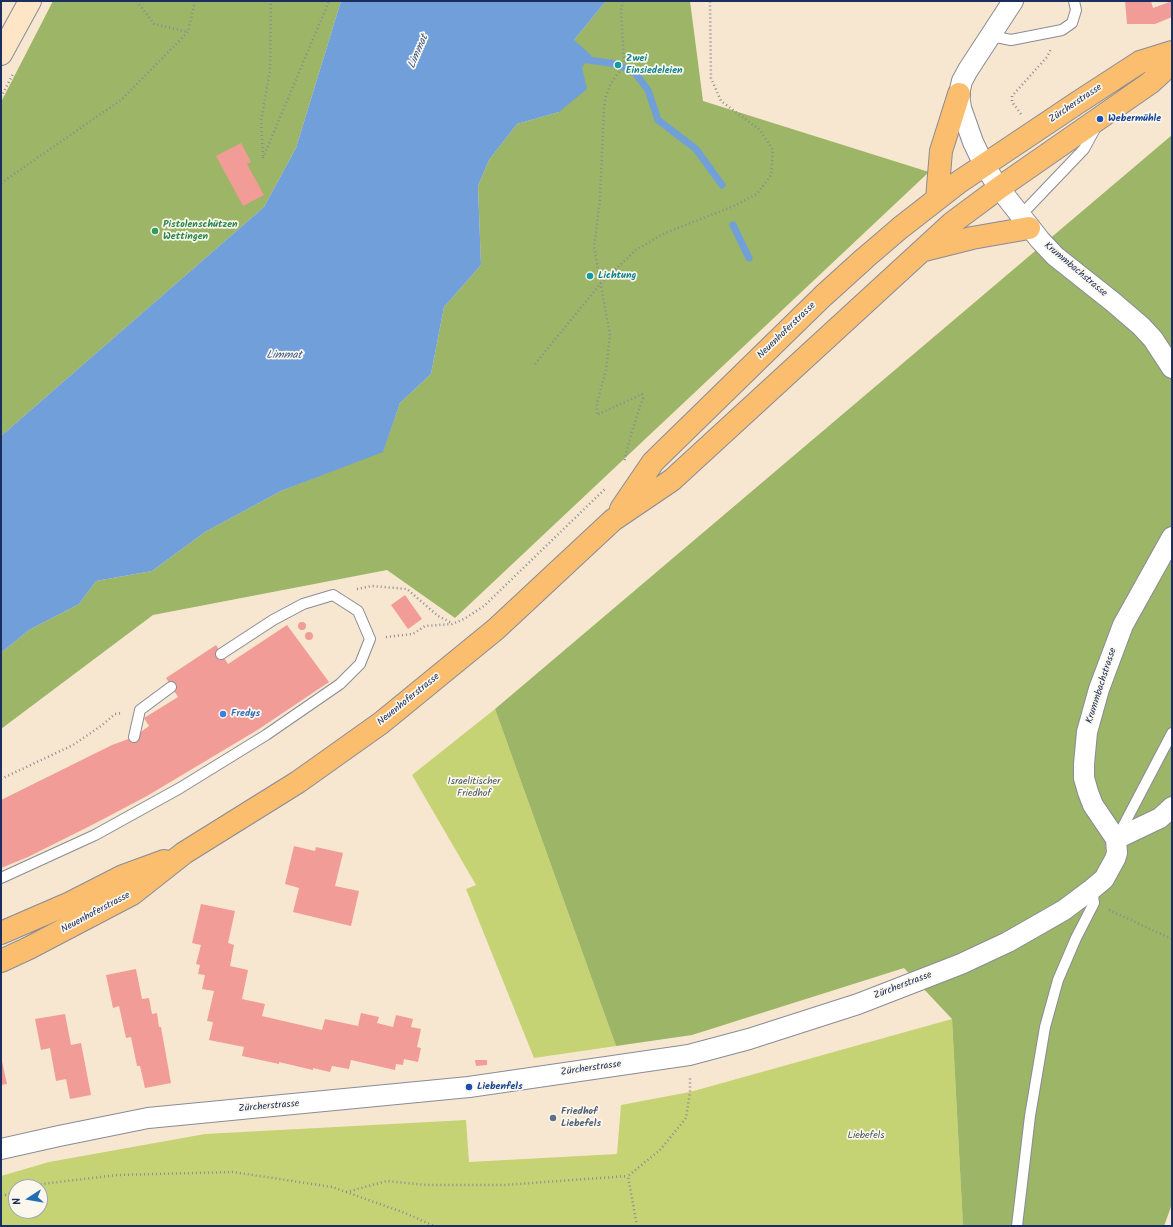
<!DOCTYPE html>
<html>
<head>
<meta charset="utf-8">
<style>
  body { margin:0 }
  #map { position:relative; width:1173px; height:1227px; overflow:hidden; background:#f7e7d0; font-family:Kalam,sans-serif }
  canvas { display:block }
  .frame { position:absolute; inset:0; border:2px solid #1b2f5e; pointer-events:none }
  .north { position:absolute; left:8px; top:1179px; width:40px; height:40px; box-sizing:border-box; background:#fbf7ec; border:1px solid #a1a7b3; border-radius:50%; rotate:258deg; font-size:11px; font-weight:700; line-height:16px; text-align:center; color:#1b2f5e }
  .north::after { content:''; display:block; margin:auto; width:14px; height:18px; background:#1f6fb2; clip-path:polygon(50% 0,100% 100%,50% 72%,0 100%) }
</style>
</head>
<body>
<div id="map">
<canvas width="1173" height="1227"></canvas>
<div class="frame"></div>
<div class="north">N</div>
</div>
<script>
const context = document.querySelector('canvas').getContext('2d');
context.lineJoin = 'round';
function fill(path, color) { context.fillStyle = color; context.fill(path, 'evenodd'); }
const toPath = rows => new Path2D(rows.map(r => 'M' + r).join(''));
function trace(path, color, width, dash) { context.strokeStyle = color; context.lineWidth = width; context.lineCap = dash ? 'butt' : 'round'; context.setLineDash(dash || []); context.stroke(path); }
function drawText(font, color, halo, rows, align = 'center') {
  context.font = font + ' Kalam,sans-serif'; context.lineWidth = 3.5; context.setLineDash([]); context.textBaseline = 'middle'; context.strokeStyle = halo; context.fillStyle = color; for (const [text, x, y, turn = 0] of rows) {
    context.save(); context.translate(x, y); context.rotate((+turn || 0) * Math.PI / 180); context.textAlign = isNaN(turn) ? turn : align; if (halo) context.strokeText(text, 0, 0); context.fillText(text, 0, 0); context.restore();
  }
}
const green = toPath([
  [495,709,616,1046,534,1058,466,889,476,885,412,775],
  [952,1019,963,1226,1,1226,1,1176,49,1162,205,1134,466,1120,469,1162,617,1154,621,1105,690,1092],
  [16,1187,40,1187,40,1211,16,1211]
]);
const forest = toPath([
  [53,1,341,1,296,148,264,207,1,436,1,102],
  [606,1,690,1,703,101,929,172,455,618,387,570,153,615,1,729,1,653,29,630,79,604,96,581,152,571,205,532,281,491,383,451,400,403,431,374,444,307,481,265,478,186,489,160,517,124,559,112,574,40],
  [1172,135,1172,1204,1164,1226,963,1226,952,1019,904,968,692,1035,616,1046,495,709]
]);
const water = toPath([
  [341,1,606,1,574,40,592,56,582,67,587,89,559,112,517,124,489,160,478,186,481,265,444,307,431,374,400,403,383,452,281,491,205,532,152,571,96,581,79,604,29,630,1,653,1,436,264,207,296,148]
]);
const stream = toPath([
  [581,59,617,64,636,74,648,90,658,120,696,149,722,185],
  [733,225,749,258]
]);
const building = toPath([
  [1125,1,1151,1,1153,8,1172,1,1172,17,1155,24,1127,24],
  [241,143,251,162,247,164,264,195,243,206,216,156],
  [405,595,422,619,408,629,391,605],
  '298 626a4 4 0 1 1 8 0a4 4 0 1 1-8 0Z',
  [287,625,329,682,259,729,147,796,90,826,28,857,1,868,1,800,112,745,134,737,149,726,144,718,178,697,166,678,216,645,228,664],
  '305 636a4 4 0 1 1 8 0a4 4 0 1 1-8 0Z',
  [294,846,315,851,316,847,343,853,335,886,359,891,351,926,293,912,299,888,285,884],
  [201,904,235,911,228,943,234,945,230,966,248,970,242,999,265,1004,262,1016,322,1030,325,1019,358,1026,361,1013,379,1017,377,1023,393,1027,396,1015,413,1019,411,1027,421,1029,417,1047,421,1048,418,1062,404,1059,403,1065,396,1064,395,1070,351,1060,349,1069,332,1066,330,1072,313,1068,313,1070,279,1062,279,1064,242,1056,244,1047,209,1040,213,1022,207,1021,214,991,202,989,205,975,198,974,200,965,196,964,201,945,192,943],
  [136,969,142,999,149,998,152,1014,157,1013,159,1027,161,1027,171,1083,145,1088,140,1066,137,1066,131,1037,126,1038,119,1006,113,1008,106,975],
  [65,1014,71,1045,81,1043,91,1095,70,1099,66,1079,56,1081,50,1048,41,1050,35,1019],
  [1,1057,7,1084,1,1085],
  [475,1060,487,1060,487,1065,476,1066]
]);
const path = toPath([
  [137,1,154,24,188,32],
  [623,1,621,10,624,61,619,72,611,83,606,96,604,107,600,199,594,247,610,335,606,370,597,403,597,415,642,394,643,398,631,434,624,463],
  [1,97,13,74],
  [1021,114,1012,102,1012,96,1047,57,1051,49],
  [263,156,261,121,270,71,271,1],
  [263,158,329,1],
  [1,183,121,100,188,32,195,1],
  [535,364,601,283,636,250,665,233,734,206,757,194,771,175,773,150,760,130,721,101,711,78,710,1],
  [357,589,372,586,407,589,438,616,452,623],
  [386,637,413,634,425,626,452,624,464,619,484,606,606,488],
  [1,779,73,745,101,726,115,714,122,713],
  [1109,910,1172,939],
  [33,1187,42,1184,117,1175,233,1172,332,1187,405,1213,434,1226],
  [346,1192,387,1181,426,1185,504,1185,628,1176],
  [1,1196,16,1192],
  [637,1226,628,1176,660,1150,686,1118,690,1092,690,1077]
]);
const lane = toPath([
  [991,36,1011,40,1062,30,1072,23,1076,10,1074,1],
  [1020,216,1084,149,1096,127],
  [134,737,140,710,171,687],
  [1118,836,1172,733],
  [1,878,95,835,180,788,266,735,340,684,360,664,370,639,358,611,333,595,303,604,273,620,221,654],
  [1017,1226,1030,1116,1045,1027,1058,980,1076,938,1094,903,1092,889]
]);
const street = toPath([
  [1013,1,968,70,962,81,959,94,961,108,973,142,984,165,999,188,1040,240,1055,256,1113,302,1141,326,1153,339,1172,368],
  [1116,839,1160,818,1172,807],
  [1,1149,59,1136,148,1118,469,1087,689,1055,749,1039,858,1004,961,964,1008,942,1064,910,1092,889,1104,879,1115,859,1117,853,1116,839,1093,805,1088,792,1084,778,1084,764,1087,732,1099,689,1123,625,1172,537]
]);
const secondary = toPath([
  [1,54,30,1]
]);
const primary = toPath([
  [937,199,941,151,959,94],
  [924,250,972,238,1029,228],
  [621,509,653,462,823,296,865,258,900,228,959,182,1077,103,1140,62,1172,52],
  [1,933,70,903,123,876,164,861],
  [1,961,29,948,132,894,184,853,298,782,381,723,496,629,613,520,672,480,952,223,999,188,1150,83,1172,63]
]);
const markers = [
  [618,65,4,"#0f9aa8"],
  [1100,119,4,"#1a4fb4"],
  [155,231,4,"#2e9e5b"],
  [590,276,4,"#0f9aa8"],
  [223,714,4,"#3f7fe0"],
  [469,1087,4,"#1a4fb4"],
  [553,1118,4,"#5c6f8a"]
];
const cultureNames = [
  ["Zwei",626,59],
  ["Einsiedeleien",626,71],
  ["Lichtung",598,276]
];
const streetNames = [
  ["Zürcherstrasse",1076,104,-34],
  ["Krummbachstrasse",1075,270,40],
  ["Neuenhoferstrasse",787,331,-44],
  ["Krummbachstrasse",1102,686,-72],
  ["Neuenhoferstrasse",409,700,-39],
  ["Neuenhoferstrasse",96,913,-28],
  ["Zürcherstrasse",903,986,-21],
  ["Zürcherstrasse",591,1069,-8],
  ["Zürcherstrasse",269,1107,-5]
];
const transitNames = [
  ["Webermühle",1108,119],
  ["Liebenfels",477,1087]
];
const leisureNames = [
  ["Pistolenschützen",163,225],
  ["Wettingen",163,237]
];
const shopNames = [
  ["Fredys",231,714]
];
const parkNames = [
  ["Israelitischer",474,782],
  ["Friedhof",474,794],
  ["Liebefels",866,1136]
];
const serviceNames = [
  ["Friedhof",561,1112],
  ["Liebefels",561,1124]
];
const waterNames = [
  ["Limmat",419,52,-67],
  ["Limmat",284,356]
];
fill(green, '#c6d374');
fill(forest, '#9cb566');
fill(water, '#709fd9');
trace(stream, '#709fd9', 7);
fill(building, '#f29c97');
trace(lane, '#898b97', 12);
trace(street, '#898b97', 22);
trace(secondary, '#898b97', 24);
trace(primary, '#898b97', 24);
trace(path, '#898b97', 2.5, [1, 3]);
trace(lane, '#fff', 10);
trace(street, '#fff', 20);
trace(secondary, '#fde5c5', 22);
trace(primary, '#fbbd6e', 22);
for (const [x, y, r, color] of markers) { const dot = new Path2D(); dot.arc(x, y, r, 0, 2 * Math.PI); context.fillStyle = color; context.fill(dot); trace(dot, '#fbf7ec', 1.5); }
drawText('bold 10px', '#0d838f', '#fbf7ec', cultureNames, 'left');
drawText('10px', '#1b2f5e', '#fbf7ec', streetNames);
drawText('bold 10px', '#164399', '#fbf7ec', transitNames, 'left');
drawText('bold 10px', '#27864d', '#fbf7ec', leisureNames, 'left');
drawText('bold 10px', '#366cbe', '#fbf7ec', shopNames, 'left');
drawText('10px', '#465864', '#fbf7ec', parkNames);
drawText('bold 10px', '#4e5e75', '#fbf7ec', serviceNames, 'left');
drawText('italic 11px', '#395689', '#fbf7ec', waterNames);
</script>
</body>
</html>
